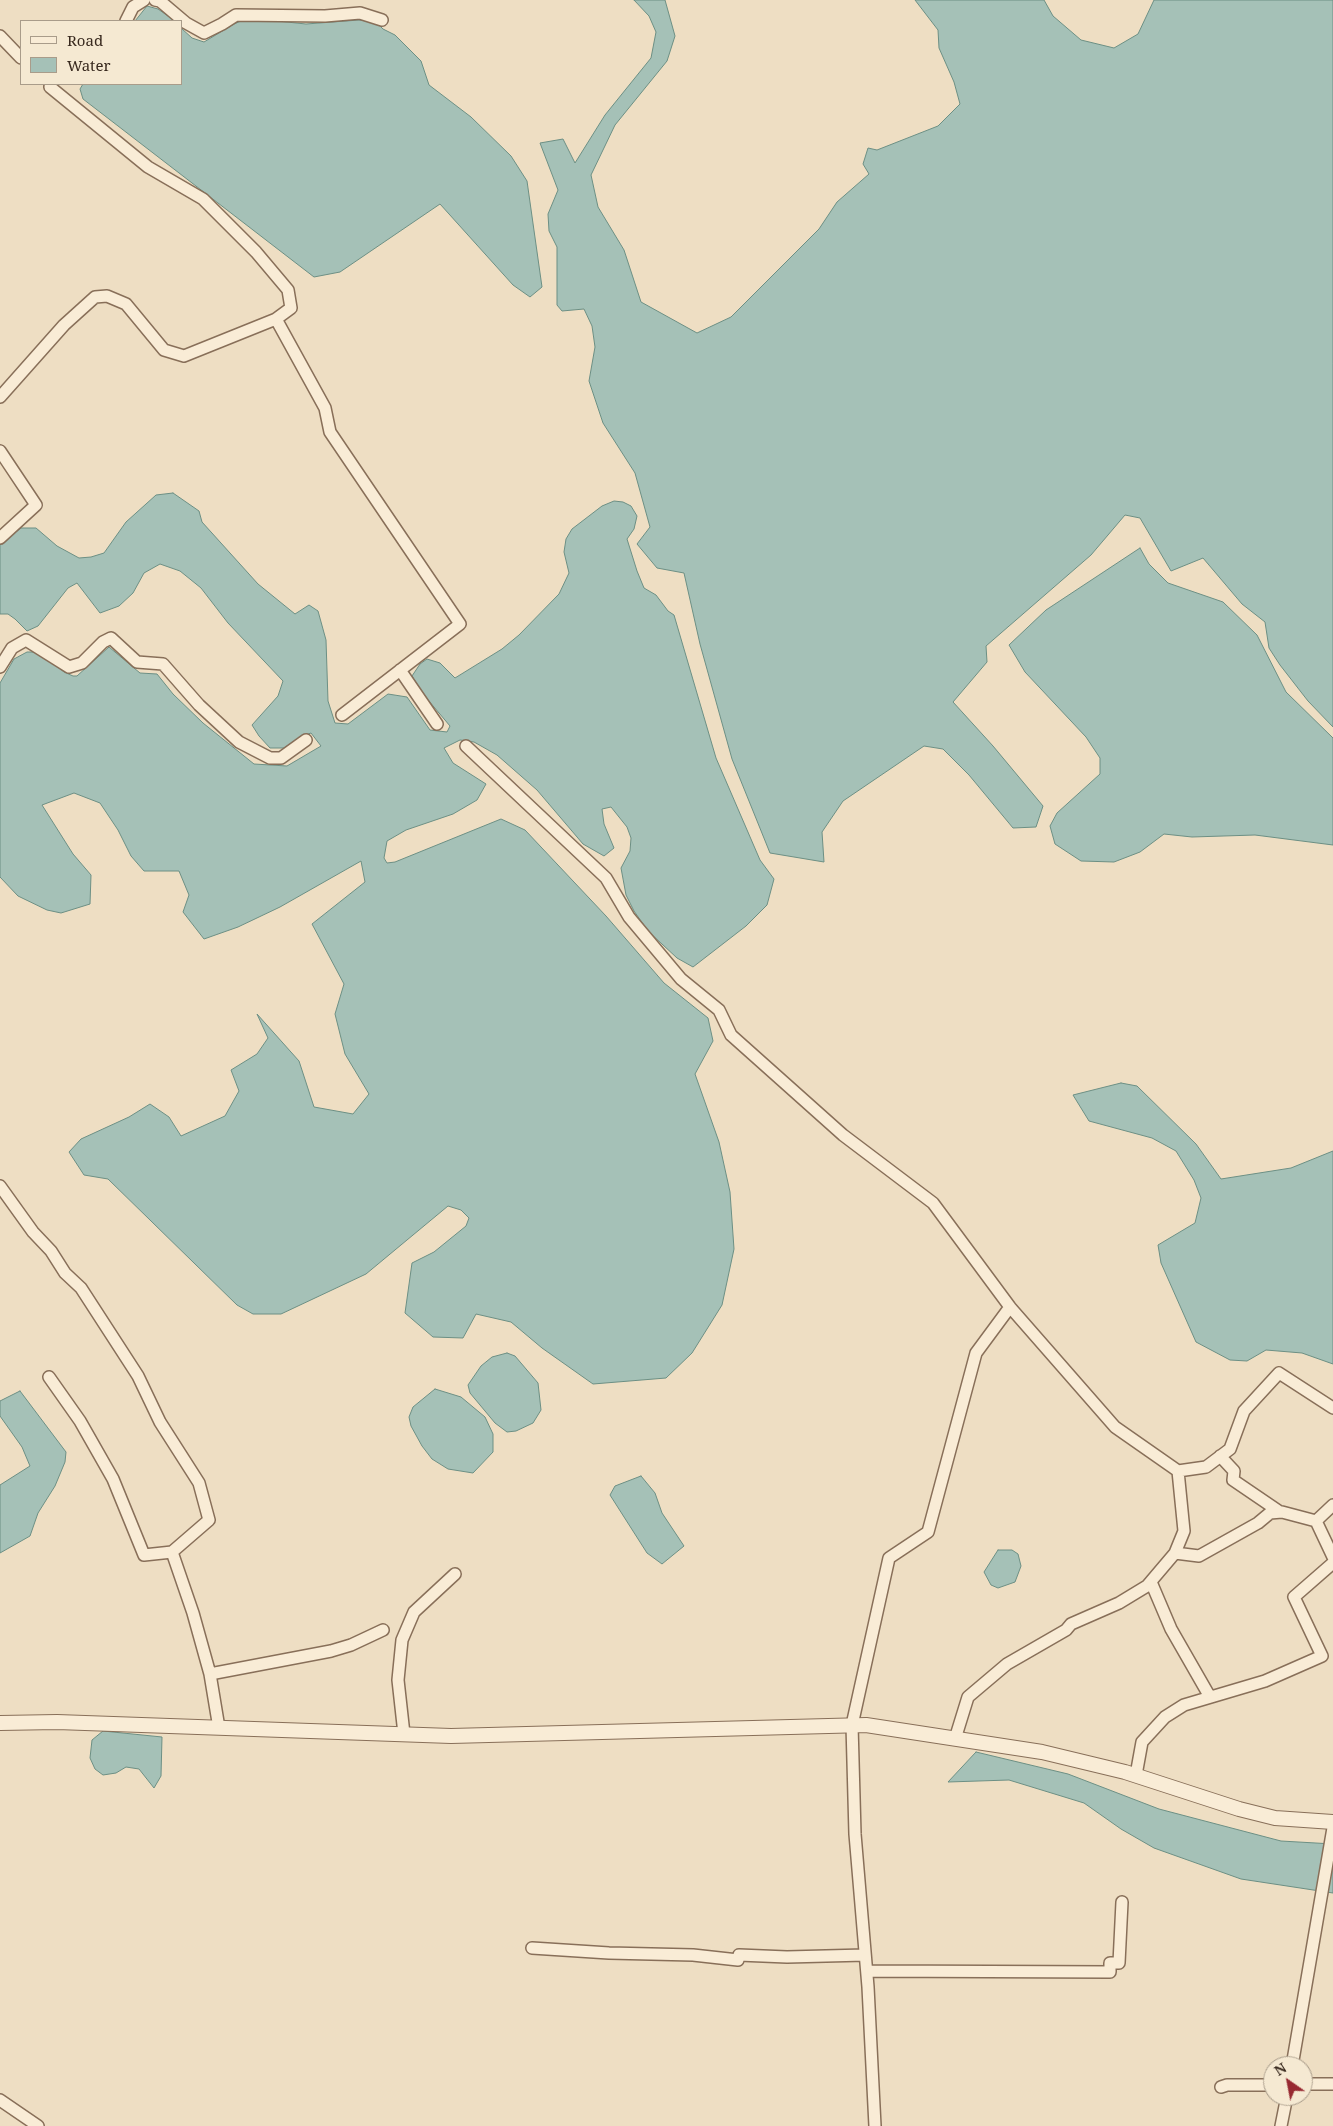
<!DOCTYPE html>
<html>
<head>
<meta charset="utf-8">
<style>
  body { margin:0 }
  #map { position:relative; width:1333px; height:2126px; overflow:hidden; background:#eedec3; font-family:"Noto Serif",serif }
  canvas { display:block }
  .legend { position:absolute; left:20px; top:20px; width:162px; height:65px; box-sizing:border-box; background:#f5e9d2; border:1px solid #a99c8a; margin:0; padding:6px 9px; list-style:none; font-size:15px; color:#38291e }
  .legend li { display:flex; align-items:center; gap:10px; height:25px }
  .legend b { width:25px; border:1px solid #a99c8a }
  .north { position:absolute; left:1263px; top:2056px; width:50px; height:50px; box-sizing:border-box; background:#f5e9d2; border:1px solid #a99c8a; border-radius:50%; rotate:327deg; font-size:14px; font-weight:700; line-height:20px; text-align:center; color:#38291e }
  .north::after { content:''; display:block; margin:auto; width:18px; height:22px; background:#972931; clip-path:polygon(50% 0,100% 100%,50% 72%,0 100%) }
</style>
</head>
<body>
<div id="map">
<canvas width="1333" height="2126"></canvas>
<ul class="legend">
<li><b style="height:6px;background:#f9ecd6"></b>Road</li>
<li><b style="height:14px;background:#a5c1b7"></b>Water</li>
</ul>
<div class="north">N</div>
</div>
<script>
const context = document.querySelector('canvas').getContext('2d');
context.lineJoin = 'round';
function fill(path, color) { context.fillStyle = color; context.fill(path, 'evenodd'); }
const toPath = rows => new Path2D(rows.map(r => 'M' + r).join(''));
function trace(path, color, width, dash) { context.strokeStyle = color; context.lineWidth = width; context.lineCap = dash ? 'butt' : 'round'; context.setLineDash(dash || []); context.stroke(path); }
const water = toPath([
  [634,0,665,0,675,36,667,61,615,125,591,175,598,207,624,250,641,302,697,333,731,317,819,229,837,202,869,174,863,164,868,148,877,150,938,126,960,104,954,82,939,48,938,30,915,0,1044,0,1053,16,1081,40,1114,48,1138,34,1154,0,1333,0,1333,727,1308,701,1280,665,1269,648,1265,622,1242,604,1203,558,1171,571,1140,518,1125,515,1091,555,986,646,987,662,953,702,993,746,1043,806,1036,827,1013,828,969,775,943,749,924,746,843,801,822,832,824,862,770,853,732,759,700,644,684,573,657,568,637,544,650,527,635,473,603,423,589,381,595,347,592,326,584,309,562,311,557,305,557,247,549,231,548,214,558,190,540,143,563,139,575,163,605,115,651,58,656,32,649,16,634,0],
  [147,6,158,9,175,21,135,21,147,6],
  [248,18,306,24,359,20,376,22,383,29,395,35,421,61,429,85,471,117,511,156,527,181,542,287,530,297,513,285,440,204,340,272,314,277,83,99,80,89,83,84,181,84,181,28,192,38,204,42,234,24,248,18],
  [173,493,199,511,202,522,258,584,295,614,309,605,318,611,326,640,328,701,335,723,348,724,388,694,407,697,430,730,447,732,450,726,423,694,412,676,420,664,427,659,440,663,455,678,502,649,519,635,559,594,569,573,564,552,566,539,572,529,602,506,614,501,623,502,631,506,637,516,634,529,627,539,637,571,644,588,656,595,668,611,674,615,716,758,760,860,774,879,767,905,746,926,693,967,677,958,648,931,634,911,626,895,621,868,630,851,631,838,627,827,611,807,602,809,604,824,614,848,604,856,583,844,537,790,497,755,474,742,460,740,444,748,453,763,486,784,477,800,453,814,406,830,387,841,384,858,387,863,395,862,501,819,525,830,606,916,664,983,708,1018,713,1041,695,1074,719,1142,730,1192,734,1249,722,1305,692,1353,666,1378,593,1384,542,1348,511,1322,476,1314,463,1338,433,1337,405,1313,412,1263,434,1252,466,1226,469,1218,461,1210,448,1206,366,1274,281,1314,253,1314,237,1305,108,1179,84,1175,69,1152,81,1139,129,1117,150,1104,169,1117,181,1136,225,1116,239,1091,231,1070,257,1054,268,1038,257,1014,299,1061,314,1107,353,1114,369,1094,345,1054,335,1014,344,984,312,924,365,882,361,861,280,907,238,927,204,939,183,912,189,895,179,871,144,871,131,856,118,830,100,803,74,793,42,805,73,854,91,875,90,904,61,913,47,910,18,896,0,877,0,683,14,659,27,652,35,652,49,660,64,672,73,676,77,676,109,647,140,673,157,674,173,694,203,723,254,764,287,766,321,746,311,733,302,736,284,748,270,748,259,736,252,725,278,696,283,681,228,623,201,588,180,571,160,564,144,573,133,593,119,606,100,613,77,583,68,588,38,626,27,631,15,619,8,614,0,614,0,544,21,528,36,528,57,546,79,558,91,557,104,553,126,522,156,495,173,493],
  [1140,548,1149,564,1168,583,1223,602,1257,635,1286,692,1333,738,1333,845,1255,835,1192,837,1164,834,1140,852,1114,862,1081,861,1055,844,1050,826,1057,813,1100,774,1100,758,1086,737,1025,672,1009,645,1046,610,1140,548],
  [1121,1083,1137,1086,1196,1144,1221,1179,1291,1168,1333,1151,1333,1364,1302,1353,1266,1350,1247,1361,1230,1360,1196,1342,1161,1263,1158,1245,1195,1223,1201,1198,1194,1180,1176,1151,1152,1138,1089,1121,1073,1095,1121,1083],
  [507,1353,515,1356,538,1383,541,1410,533,1423,516,1431,507,1432,495,1423,470,1393,468,1385,481,1366,492,1357,507,1353],
  [435,1389,461,1397,485,1417,493,1434,493,1452,473,1473,448,1469,432,1459,422,1446,411,1426,409,1417,413,1407,435,1389],
  [20,1391,66,1452,65,1462,55,1486,38,1513,30,1536,0,1553,0,1485,30,1466,22,1447,0,1416,0,1401,20,1391],
  [641,1476,655,1493,662,1513,684,1546,662,1564,647,1553,610,1495,615,1486,641,1476],
  [998,1550,1012,1550,1018,1554,1021,1566,1015,1582,998,1588,991,1585,984,1572,998,1550],
  [103,1731,162,1737,161,1776,154,1788,139,1769,126,1767,116,1773,103,1775,95,1769,90,1758,92,1740,103,1731],
  [976,1752,1068,1774,1159,1809,1281,1841,1333,1844,1333,1893,1241,1879,1154,1848,1121,1829,1084,1803,1009,1780,948,1782,976,1752]
]);
const minor = toPath([
  [155,0,160,1,186,23,204,33,222,24,236,15,325,16,360,13,382,20],
  [126,21,133,7,144,0],
  [0,36,21,58],
  [276,319,325,408,330,432,460,624,342,715],
  [0,397,64,325,95,297,107,296,126,304,164,350,184,356,276,319,291,308,288,290,256,252,203,199,148,167,50,87],
  [0,451,36,505,0,538],
  [0,667,12,648,26,640,69,667,82,663,103,642,111,638,137,662,163,664,199,705,239,742,270,758,281,758,306,740],
  [400,670,437,724],
  [466,746,606,878,629,917,681,979,719,1010,731,1035,843,1135,933,1203,1010,1307,1115,1427,1178,1471,1206,1467,1230,1449,1244,1411,1279,1373,1333,1408],
  [0,1186,33,1232,51,1251,65,1273,81,1288,138,1376,160,1422,199,1483,209,1520,172,1552,144,1555,113,1479,80,1421,49,1377],
  [1220,1456,1234,1471,1233,1480,1280,1512],
  [1333,1505,1316,1521,1333,1557],
  [172,1552,193,1613,210,1674,219,1728],
  [1175,1553,1199,1556,1258,1523,1270,1513,1282,1512,1316,1521],
  [1151,1582,1171,1629,1210,1697],
  [210,1674,331,1651,351,1645,383,1630],
  [404,1734,398,1680,402,1640,414,1612,455,1574],
  [955,1739,968,1697,1007,1664,1066,1630,1071,1624,1119,1603,1147,1586,1175,1553,1184,1531,1178,1471],
  [1136,1775,1142,1742,1165,1717,1184,1705,1265,1681,1322,1656,1294,1597,1333,1563],
  [532,1948,609,1953,693,1955,738,1960,739,1955,787,1957,865,1955],
  [867,1971,1110,1972,1110,1963,1119,1963,1122,1902],
  [1292,2066,1333,1828],
  [1303,2084,1333,2084],
  [1221,2087,1227,2085,1273,2085],
  [0,2100,38,2126],
  [875,2126,868,1987,855,1834,852,1725,889,1558,928,1532,976,1353,1010,1307],
  [1281,2126,1287,2096]
]);
const tertiary = toPath([
  [0,1723,57,1722,451,1736,866,1725,1042,1752,1125,1772,1239,1809,1275,1818,1333,1822]
]);
fill(water, '#a5c1b7');
trace(water, '#6c8f84', 1);
trace(minor, '#886f59', 14);
trace(tertiary, '#886f59', 16);
trace(minor, '#f9ecd6', 11);
trace(tertiary, '#f9ecd6', 14);
</script>
</body>
</html>
